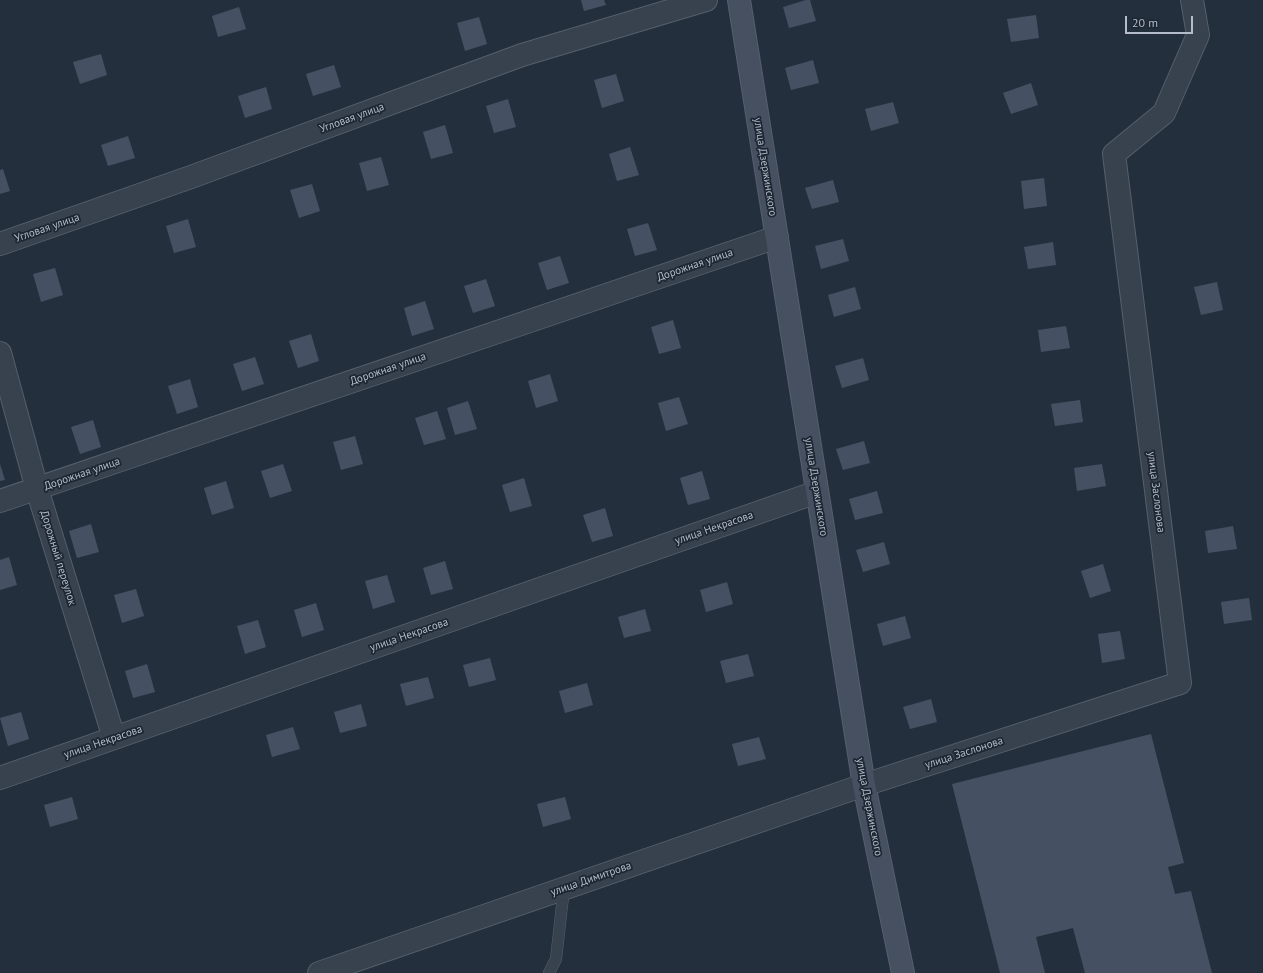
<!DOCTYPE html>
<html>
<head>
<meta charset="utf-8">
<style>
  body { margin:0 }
  #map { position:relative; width:1263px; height:973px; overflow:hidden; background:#242f3e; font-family:"PT Sans",sans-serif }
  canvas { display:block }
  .scale { position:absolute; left:1125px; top:16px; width:68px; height:18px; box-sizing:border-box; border:2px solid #b4bcc9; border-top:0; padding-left:5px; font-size:12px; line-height:14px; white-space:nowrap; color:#b4bcc9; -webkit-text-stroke:3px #1d2633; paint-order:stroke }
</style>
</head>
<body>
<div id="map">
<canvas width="1263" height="973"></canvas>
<div class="scale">20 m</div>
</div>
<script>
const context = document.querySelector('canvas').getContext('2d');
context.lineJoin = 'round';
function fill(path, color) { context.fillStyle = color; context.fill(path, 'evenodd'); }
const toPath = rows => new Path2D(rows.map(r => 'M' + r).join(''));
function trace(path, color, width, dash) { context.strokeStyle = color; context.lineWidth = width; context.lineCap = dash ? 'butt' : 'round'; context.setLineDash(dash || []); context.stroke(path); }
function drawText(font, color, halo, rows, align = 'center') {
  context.font = font + ' "PT Sans",sans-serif'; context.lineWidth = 3.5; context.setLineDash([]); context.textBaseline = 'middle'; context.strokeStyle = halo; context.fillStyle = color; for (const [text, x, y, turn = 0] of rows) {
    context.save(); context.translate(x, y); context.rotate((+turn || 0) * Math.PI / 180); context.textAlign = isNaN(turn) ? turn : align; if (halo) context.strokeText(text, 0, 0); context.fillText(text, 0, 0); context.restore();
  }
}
const building = toPath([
  [581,0,604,0,606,5,584,11],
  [806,0,810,0,816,21,789,28,783,7],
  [239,7,246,29,218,37,212,16],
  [1036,15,1039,38,1011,42,1007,19],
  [479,17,487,44,465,51,457,23],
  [101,54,107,75,80,84,73,62],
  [813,60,819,83,791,90,785,68],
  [334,65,341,87,313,96,306,74],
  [616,74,624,101,602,108,594,80],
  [1031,83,1038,105,1011,114,1003,93],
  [266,87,272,109,245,118,238,96],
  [508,99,516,127,494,133,486,106],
  [893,102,899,123,871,131,865,109],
  [445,125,453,153,431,159,423,132],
  [128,136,135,158,108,166,101,145],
  [630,147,639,175,617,181,609,154],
  [381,157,389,185,367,191,359,163],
  [3,169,10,191,0,194,0,170],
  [1044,178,1047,206,1024,209,1021,181],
  [833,180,839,202,812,209,805,188],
  [312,184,320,211,299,218,290,190],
  [188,219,196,247,174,253,166,226],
  [648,223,657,250,635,256,627,229],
  [843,239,849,261,821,269,815,246],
  [1053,242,1056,265,1028,269,1024,247],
  [560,256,569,283,547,290,538,263],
  [55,268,63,295,41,302,33,274],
  [486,279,495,306,473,313,464,286],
  [1217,282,1223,310,1201,315,1194,287],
  [855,287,861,309,834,317,828,295],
  [425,301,434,329,412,336,404,308],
  [673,320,681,348,659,354,651,327],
  [1066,326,1070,348,1041,352,1038,330],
  [311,334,319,361,298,368,289,341],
  [255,357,264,384,242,391,233,364],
  [863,358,869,380,842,388,835,366],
  [550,374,558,401,536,408,528,381],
  [190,379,198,407,177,414,168,386],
  [679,397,688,424,666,431,658,403],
  [1080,400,1083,422,1055,426,1051,404],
  [468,401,477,429,455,435,447,408],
  [437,411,446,439,424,445,415,418],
  [93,420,101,447,80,454,71,427],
  [355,436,363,464,341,470,333,442],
  [864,441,870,463,843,470,836,449],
  [0,464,5,480,0,481],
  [283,464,292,491,270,498,261,471],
  [1102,464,1106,486,1077,491,1074,468],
  [702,471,710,499,688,505,680,478],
  [524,478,532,506,510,512,502,485],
  [226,481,234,508,212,515,204,488],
  [877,491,883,513,855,520,849,499],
  [605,508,613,536,592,542,583,515],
  [91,524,99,552,77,558,69,531],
  [1233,526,1237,549,1208,553,1205,531],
  [884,542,890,564,863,572,856,550],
  [9,557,17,585,0,590,0,560],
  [445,561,453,589,431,595,423,568],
  [1103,564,1111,591,1090,598,1081,571],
  [387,575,395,602,373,609,365,581],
  [727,582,733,604,706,612,700,590],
  [136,589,144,616,122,623,114,595],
  [1249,598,1252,620,1224,624,1221,602],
  [316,603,324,630,302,637,294,610],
  [645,609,651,631,624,638,618,617],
  [905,616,911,638,883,646,877,624],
  [258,620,266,647,245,654,237,626],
  [1120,631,1125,659,1102,663,1098,634],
  [748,654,754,676,726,683,720,661],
  [490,658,496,680,469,687,463,665],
  [147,664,155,692,133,698,125,671],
  [428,677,434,698,406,706,400,684],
  [587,683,593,705,565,713,559,691],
  [931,699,937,722,910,729,903,707],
  [361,704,367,726,340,733,334,712],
  [21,712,29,739,8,746,0,718],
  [293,727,300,749,272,757,266,735],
  [1151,734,1184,863,1168,867,1175,894,1191,891,1212,973,1085,973,1073,928,1036,937,1045,973,1000,973,952,784],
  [759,737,766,759,738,766,732,744],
  [72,797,78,819,50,827,44,805],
  [565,797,571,819,543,827,537,804]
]);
const lane = toPath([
  [549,973,556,959,564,888]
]);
const street = toPath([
  [0,244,191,177,522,55,706,0],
  [0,353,37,489,114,738],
  [0,501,777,237],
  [0,778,817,492],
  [319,973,864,785,1180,683,1114,154,1164,113,1198,35,1192,0]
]);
const secondary = toPath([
  [739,0,864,785,903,973]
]);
const streetNames = [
  ["Угловая улица",352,118,-20],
  ["улица Дзержинского",765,167,81],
  ["Угловая улица",47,228,-19],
  ["Дорожная улица",695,265,-19],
  ["Дорожная улица",388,369,-19],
  ["Дорожная улица",82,474,-19],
  ["улица Дзержинского",816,487,81],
  ["улица Заслонова",1156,492,83],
  ["улица Некрасова",714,528,-19],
  ["Дорожный переулок",58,558,73],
  ["улица Некрасова",409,635,-19],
  ["улица Некрасова",103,742,-19],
  ["улица Заслонова",964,753,-18],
  ["улица Дзержинского",869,807,79],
  ["улица Димитрова",591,879,-19]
];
fill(building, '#455162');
trace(lane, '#565f6c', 12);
trace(street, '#565f6c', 24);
trace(secondary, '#565f6c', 24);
trace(lane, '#38414e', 11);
trace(street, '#38414e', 22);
trace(secondary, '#465061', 22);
drawText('11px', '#b4bcc9', '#1d2633', streetNames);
</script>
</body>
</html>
